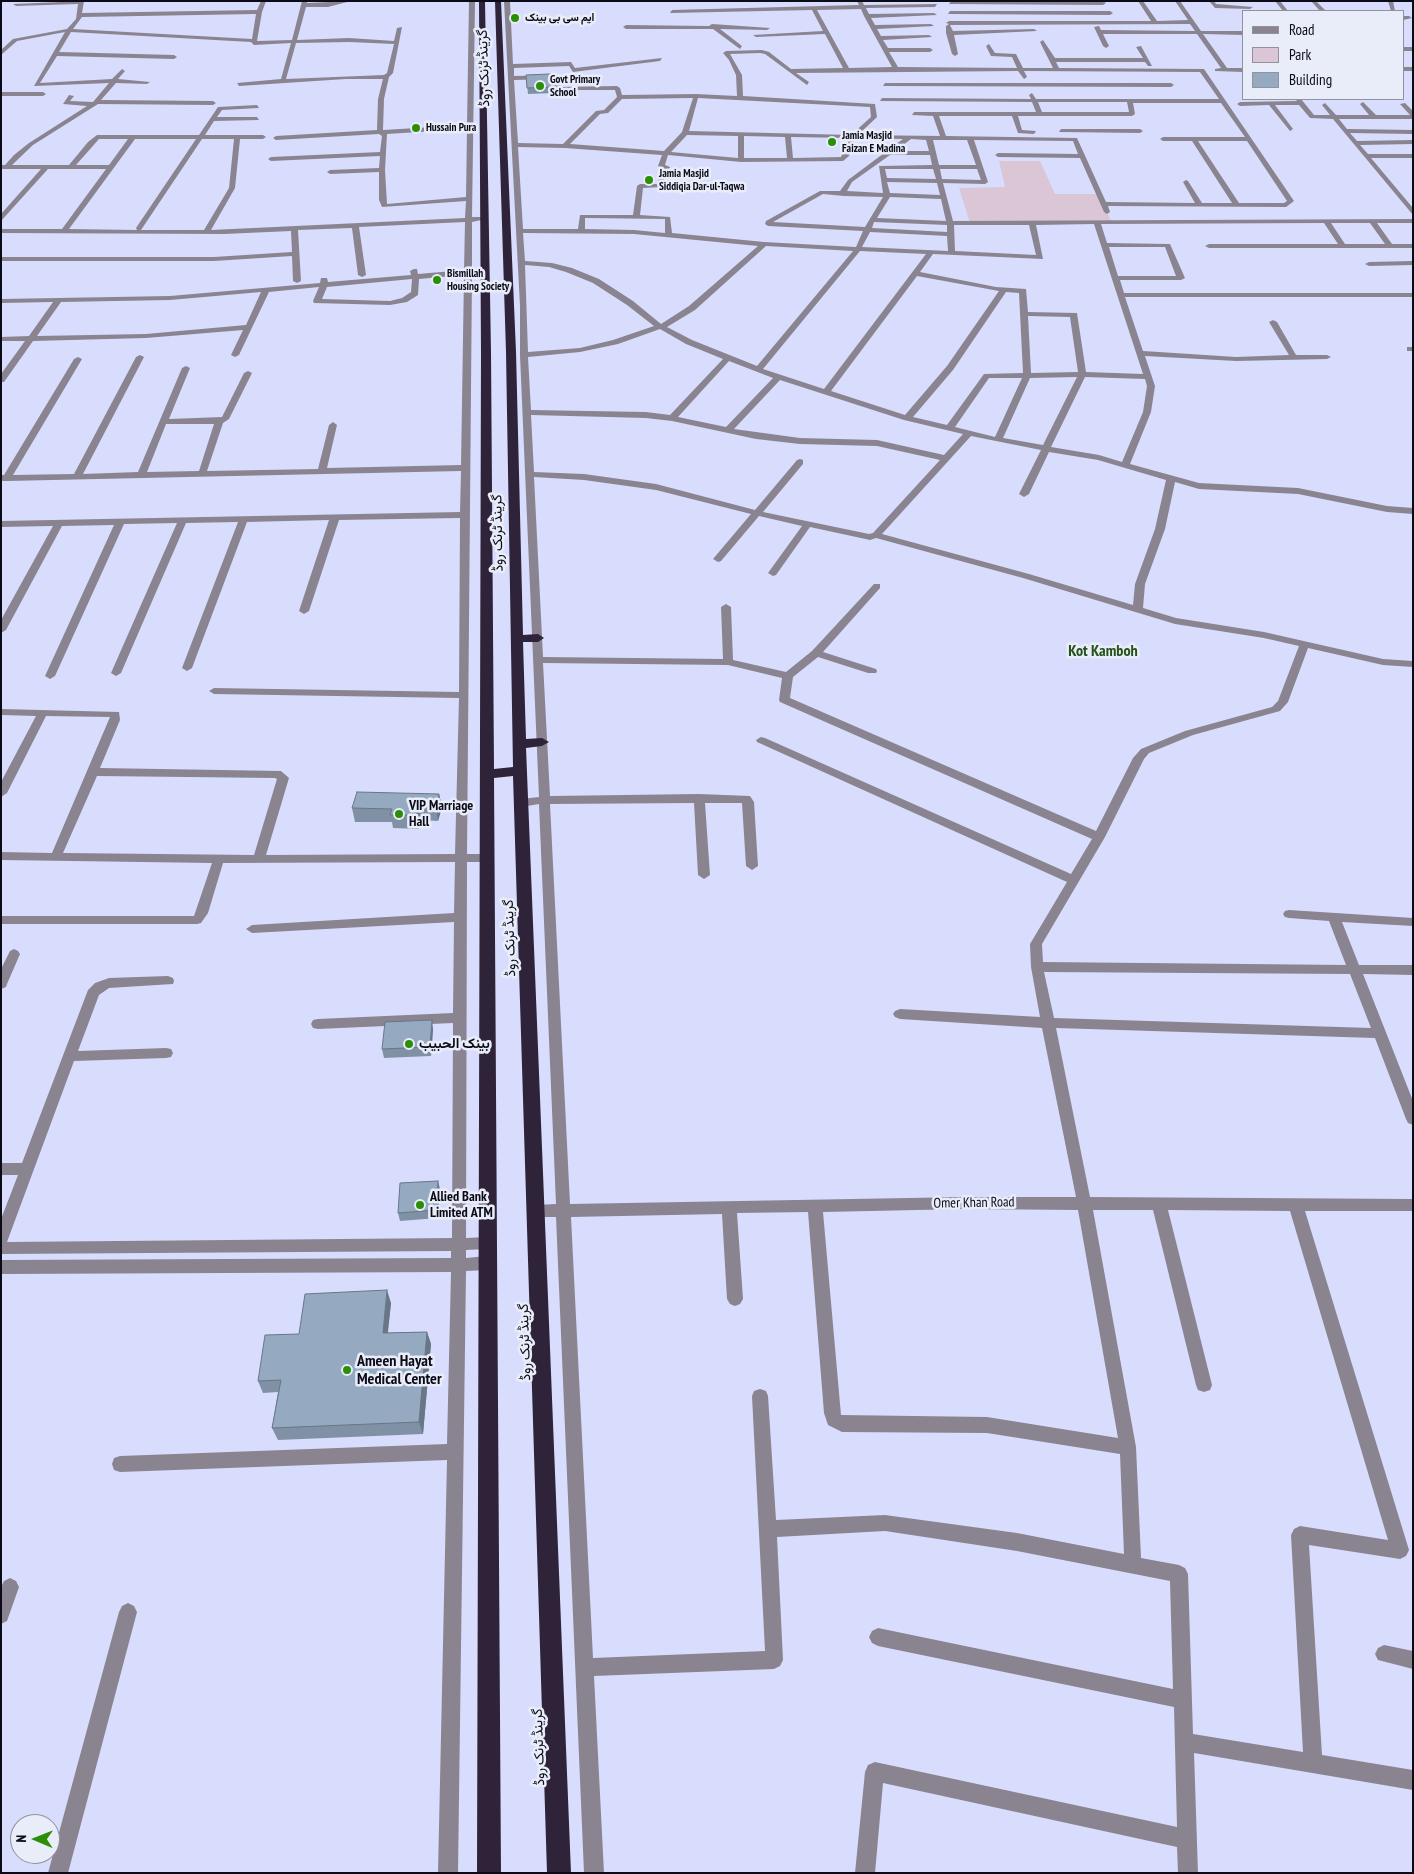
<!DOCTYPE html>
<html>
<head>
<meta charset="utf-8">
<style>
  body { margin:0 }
  #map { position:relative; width:1414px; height:1874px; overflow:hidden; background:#d8ddfe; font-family:"PT Sans Narrow",sans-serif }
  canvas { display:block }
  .frame { position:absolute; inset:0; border:2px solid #0a0b16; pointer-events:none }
  .legend { position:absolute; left:1242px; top:10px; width:162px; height:90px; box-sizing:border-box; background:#e9ecf9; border:1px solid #90929e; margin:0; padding:6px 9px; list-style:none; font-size:15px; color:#0a0b16 }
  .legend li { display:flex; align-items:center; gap:10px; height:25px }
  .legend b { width:25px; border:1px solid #90929e }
  .north { position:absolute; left:10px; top:1814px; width:50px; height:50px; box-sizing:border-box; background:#e9ecf9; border:1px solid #90929e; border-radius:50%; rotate:271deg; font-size:14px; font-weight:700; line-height:20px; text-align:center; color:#0a0b16 }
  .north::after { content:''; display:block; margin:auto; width:18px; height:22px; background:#2b8e07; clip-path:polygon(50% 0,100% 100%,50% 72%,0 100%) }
</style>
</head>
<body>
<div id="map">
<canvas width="1414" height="1874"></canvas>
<div class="frame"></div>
<ul class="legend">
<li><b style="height:6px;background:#8a8490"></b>Road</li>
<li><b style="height:14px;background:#dbc6d6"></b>Park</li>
<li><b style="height:14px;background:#95a9c0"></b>Building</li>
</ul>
<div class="north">N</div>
</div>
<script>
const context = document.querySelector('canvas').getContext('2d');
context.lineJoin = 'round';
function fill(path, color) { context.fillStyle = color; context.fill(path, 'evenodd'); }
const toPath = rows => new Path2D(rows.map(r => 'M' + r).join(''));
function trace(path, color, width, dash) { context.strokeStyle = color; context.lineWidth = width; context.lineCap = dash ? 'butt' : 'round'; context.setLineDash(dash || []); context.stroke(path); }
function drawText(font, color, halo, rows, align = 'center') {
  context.font = font + ' "PT Sans Narrow",Vazirmatn,sans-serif'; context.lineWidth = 5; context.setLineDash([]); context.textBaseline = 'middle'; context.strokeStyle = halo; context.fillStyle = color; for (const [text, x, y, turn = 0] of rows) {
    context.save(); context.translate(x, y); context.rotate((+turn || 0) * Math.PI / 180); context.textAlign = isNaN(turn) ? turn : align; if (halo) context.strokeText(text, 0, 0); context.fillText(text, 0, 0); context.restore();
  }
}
const green = toPath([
  [999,161,1040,161,1055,194,1099,194,1111,221,970,223,959,188,1005,187]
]);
const minor = toPath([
  [84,1,82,13,257,10,261,1,266,1,262,12,257,41,292,40,302,1,307,1,307,3,351,1,328,7,306,7,297,40,349,38,394,41,397,28,402,27,393,73,389,77,384,99,383,130,467,125,469,1,475,1,472,217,483,217,486,219,472,222,472,270,483,269,487,271,472,274,467,854,486,854,492,858,486,862,467,862,466,1238,487,1237,492,1238,494,1243,492,1248,487,1249,466,1250,466,1258,487,1256,492,1258,495,1263,492,1268,487,1270,466,1271,458,1873,438,1873,447,1460,120,1472,114,1470,112,1464,114,1458,120,1456,447,1444,451,1272,1,1274,1,1260,451,1258,451,1251,1,1254,1,1219,18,1175,1,1175,1,1163,22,1163,88,990,95,983,109,978,168,976,173,978,174,981,173,984,109,988,99,995,78,1051,166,1048,171,1049,173,1053,171,1057,166,1058,74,1061,7,1242,452,1238,453,1023,318,1029,313,1028,311,1024,313,1020,318,1019,453,1013,454,922,252,933,246,929,252,925,454,913,455,862,223,863,208,913,201,923,197,924,1,924,1,916,194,916,212,863,1,860,1,852,52,853,110,717,46,716,7,793,1,797,1,782,36,716,1,715,1,709,119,712,120,720,100,768,281,771,289,778,266,855,455,854,459,698,214,694,209,691,214,688,459,692,460,518,339,520,309,611,304,614,299,611,329,520,247,522,192,668,187,671,182,668,238,522,186,523,121,673,116,676,111,673,177,523,124,524,55,676,50,679,45,676,114,525,62,526,6,630,1,633,1,620,53,526,1,527,1,521,460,512,461,471,7,481,1,481,1,475,4,475,74,359,78,357,82,359,13,475,74,474,136,357,140,355,144,357,83,474,138,472,182,368,186,366,190,368,169,419,222,417,244,373,248,371,252,373,229,419,223,423,207,471,318,469,329,425,333,422,337,425,327,468,461,465,464,275,419,279,418,295,407,302,390,305,314,303,313,301,319,287,269,292,239,355,235,357,231,355,243,330,146,338,33,341,4,382,1,382,1,374,25,341,1,341,1,337,29,336,53,302,1,303,1,299,170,296,320,283,321,278,327,278,328,282,411,275,410,271,414,269,417,269,418,274,464,270,465,222,359,227,366,275,362,277,358,275,352,228,298,230,301,281,297,283,293,281,292,256,214,261,1,261,1,257,214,257,292,252,291,231,224,234,1,233,1,229,62,229,106,169,48,169,1,221,1,214,41,169,2,169,1,165,5,165,14,155,29,143,87,106,63,104,69,95,74,96,70,101,93,102,109,83,34,86,65,32,17,41,1,55,1,50,13,39,67,29,76,19,78,4,16,6,13,4,84,1],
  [256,14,252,39,73,29,82,17,256,14],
  [71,32,251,42,254,45,291,43,281,79,237,83,239,86,346,79,383,79,378,99,377,130,276,136,273,138,276,140,379,134,382,136,380,152,271,157,268,159,271,161,380,156,379,168,330,170,327,172,330,174,379,172,379,200,382,207,466,201,465,218,211,230,235,188,240,139,263,139,266,137,263,135,205,135,214,121,259,120,257,117,217,117,222,110,259,108,257,105,218,107,199,135,97,135,88,142,69,165,12,165,33,145,98,104,213,105,216,103,213,101,101,100,116,83,147,84,150,82,118,79,125,71,122,69,112,79,40,83,57,56,174,59,177,57,174,55,59,52,71,32],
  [349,42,394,44,387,73,384,75,286,79,296,43,349,42],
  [467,129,466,197,387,204,385,170,387,134,467,129],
  [99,139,128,139,109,165,76,165,99,139],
  [135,139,196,139,136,228,137,230,69,229,135,139],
  [202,139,234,139,229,188,204,230,141,230,202,139],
  [412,279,411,292,402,298,390,301,322,299,327,287,412,279],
  [261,292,246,325,146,334,37,336,61,302,170,300,261,292],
  [166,424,214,424,199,471,147,472,166,424],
  [97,776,275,778,277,779,254,855,63,853,97,776],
  [504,1,510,1,513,64,571,62,575,68,662,58,660,61,573,72,569,66,514,68,514,76,555,75,558,77,560,87,617,86,620,88,622,95,696,94,737,96,736,75,729,60,723,53,726,51,762,50,769,52,791,69,843,68,825,34,756,37,753,35,823,31,812,10,670,13,672,10,859,5,857,1,862,1,864,5,937,4,935,7,866,8,869,14,934,13,937,15,871,18,875,25,931,24,934,26,877,29,881,36,929,35,932,37,883,40,888,48,930,48,933,50,930,52,889,52,898,67,1017,68,1012,57,991,56,986,46,989,44,995,53,1016,54,1023,68,1053,68,1040,42,1043,40,1055,58,1143,58,1136,47,1141,46,1152,66,1148,66,1145,62,1056,62,1059,68,1204,69,1294,201,1286,207,1108,206,1110,212,1107,214,1104,212,1080,158,998,157,995,155,998,153,1078,154,1073,141,974,140,988,182,985,184,943,183,953,221,1413,219,1413,223,1377,223,1392,244,1413,244,1413,248,1209,248,1205,246,1209,244,1338,244,1324,223,1101,224,1107,243,1170,244,1185,278,1181,280,1120,280,1124,293,1413,293,1413,297,1125,297,1143,351,1236,357,1289,355,1269,322,1273,320,1277,322,1296,355,1327,355,1331,357,1327,359,1236,361,1145,356,1155,386,1151,412,1130,464,1199,483,1298,488,1387,506,1413,508,1413,514,1387,512,1298,494,1199,489,1175,482,1165,529,1145,584,1143,608,1176,618,1264,632,1383,659,1413,661,1413,667,1383,665,1308,648,1288,702,1280,711,1193,735,1149,753,1144,759,1105,837,1042,944,1043,962,1346,965,1329,921,1289,918,1285,917,1283,914,1285,911,1289,910,1413,918,1413,926,1342,922,1359,965,1413,965,1413,975,1363,974,1413,1101,1413,1125,1408,1123,1406,1119,1375,1038,1056,1028,1090,1197,1413,1199,1413,1211,1305,1211,1409,1550,1406,1556,1400,1559,1309,1545,1322,1755,1413,1770,1413,1790,1194,1753,1198,1873,1178,1873,1177,1847,883,1783,875,1873,855,1873,865,1772,868,1765,875,1762,1177,1827,1174,1707,878,1646,872,1643,869,1637,872,1631,878,1628,1173,1689,1170,1581,1017,1551,885,1531,777,1537,783,1660,780,1666,774,1669,594,1676,604,1873,584,1873,556,1217,536,1217,531,1215,529,1211,531,1207,536,1205,556,1204,539,804,521,807,515,803,521,799,539,797,520,355,520,306,504,1],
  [861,9,864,16,892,67,849,68,817,10,861,9],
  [760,53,765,54,807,85,809,82,796,73,1018,71,1024,79,1027,77,1024,71,1200,72,1219,99,1036,99,1032,93,1029,95,1031,99,882,98,880,101,1032,102,1036,112,914,112,912,115,933,116,940,136,858,135,877,117,875,104,743,96,742,75,730,54,760,53],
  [552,79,555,90,615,90,617,97,604,110,596,111,563,144,518,143,514,80,552,79],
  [693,98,682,132,664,151,570,144,600,114,608,113,622,99,693,98],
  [698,98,870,107,871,117,851,135,689,131,698,98],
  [1038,102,1127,102,1129,112,1042,112,1038,102],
  [1133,103,1221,103,1245,137,1163,137,1160,139,1163,141,1192,141,1232,203,1202,203,1188,181,1186,180,1183,182,1195,203,1106,202,1077,138,946,136,939,116,1012,116,1018,133,1034,134,1036,131,1022,130,1018,116,1132,116,1135,114,1133,103],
  [687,135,738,136,738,158,671,152,687,135],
  [744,136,785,137,787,158,744,158,744,136],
  [791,137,849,138,841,157,793,158,791,137],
  [855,138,903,139,848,180,840,191,820,191,766,221,765,224,768,226,863,231,856,247,764,242,672,233,670,217,640,215,643,188,661,187,670,167,665,165,668,155,741,162,843,161,849,156,855,138],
  [911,139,926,140,929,151,895,151,911,139],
  [933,140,967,140,976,165,939,165,933,140],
  [1198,141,1247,141,1287,201,1284,203,1239,203,1198,141],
  [518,147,565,148,662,155,658,166,663,168,657,184,640,184,637,186,633,215,580,215,578,229,523,229,518,147],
  [890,155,930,155,932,165,879,166,883,193,847,191,852,182,890,155],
  [885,169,933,169,936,179,887,178,885,169],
  [940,169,977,169,981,180,942,179,940,169],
  [887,182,937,183,940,195,890,193,887,182],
  [823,194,844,196,883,197,865,227,773,222,823,194],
  [890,197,941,199,946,221,877,218,890,197],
  [585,218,665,219,665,233,634,230,585,229,585,218],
  [874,222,947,225,947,232,872,228,874,222],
  [1331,223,1370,223,1385,244,1345,244,1331,223],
  [1094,224,1143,374,1086,372,1077,313,1028,312,1026,289,996,287,920,272,933,254,1043,259,1036,225,1094,224],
  [954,225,1029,225,1036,255,955,251,954,225],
  [870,232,947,236,948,251,862,247,870,232],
  [523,233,634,234,758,246,689,306,661,324,633,301,599,279,572,268,552,263,525,261,523,233],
  [766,246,853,251,757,366,692,340,667,327,695,310,766,246],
  [1109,247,1165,247,1176,276,1118,276,1109,247],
  [860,251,926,254,824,389,763,369,860,251],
  [525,265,549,267,566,272,593,283,627,305,654,326,613,340,580,348,528,352,525,265],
  [917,276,999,291,947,366,905,415,831,391,917,276],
  [1006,292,1019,293,1023,373,984,374,947,425,913,417,953,370,1006,292],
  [1028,316,1070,317,1078,372,1031,373,1028,316],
  [660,329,686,344,723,359,670,415,646,412,531,410,528,357,580,352,618,344,660,329],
  [729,361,773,378,726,427,678,417,729,361],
  [1077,377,1043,445,1003,438,1030,378,1077,377],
  [1085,377,1145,379,1147,386,1143,412,1122,462,1099,455,1051,447,1085,377],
  [989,378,1022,378,995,437,955,427,989,378],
  [780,380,904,420,963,434,944,455,877,440,800,438,734,429,780,380],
  [531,415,646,418,672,421,756,439,800,444,877,446,940,460,873,533,869,534,763,512,803,464,803,460,800,459,797,460,755,510,656,484,584,474,534,472,531,415],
  [971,436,1041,450,1019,494,1024,497,1029,494,1049,452,1098,460,1166,480,1155,529,1135,584,1133,605,1029,574,882,534,971,436],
  [534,477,584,480,656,490,751,514,713,559,718,562,721,561,759,516,802,526,768,573,773,576,776,575,810,527,870,540,876,538,1023,578,1175,624,1264,638,1299,646,1278,701,1272,707,1185,731,1141,749,1133,758,1096,831,790,698,793,677,818,657,868,673,876,673,877,671,876,669,823,652,880,588,880,584,874,584,812,651,786,672,733,660,731,607,726,604,721,607,723,659,543,657,534,477],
  [543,663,728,665,782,678,779,700,780,702,1092,839,1071,874,765,738,761,737,756,740,757,742,1067,882,1030,944,1031,967,1040,1017,900,1009,895,1011,893,1014,895,1017,900,1019,1042,1028,1076,1197,965,1197,570,1204,550,804,694,803,698,875,704,879,710,875,705,803,742,803,746,866,752,870,758,866,754,802,750,796,699,794,550,796,543,663],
  [1044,972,1350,974,1371,1028,1054,1018,1044,972],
  [965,1209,1078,1210,1118,1438,987,1417,841,1415,823,1212,965,1209],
  [1093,1210,1153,1210,1196,1385,1198,1390,1204,1392,1210,1390,1212,1385,1168,1210,1290,1211,1388,1540,1300,1526,1294,1529,1291,1535,1303,1752,1193,1734,1188,1574,1185,1568,1179,1565,1141,1558,1136,1447,1093,1210],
  [808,1212,824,1413,828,1425,842,1432,987,1433,1120,1454,1124,1554,1017,1533,885,1515,776,1520,768,1396,766,1391,760,1389,754,1391,752,1396,765,1651,593,1658,571,1217,722,1214,727,1299,730,1304,735,1306,740,1304,743,1299,737,1213,808,1212],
  [951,1,1103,1,1106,3,1103,5,949,4,951,1],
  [1138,1,1143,1,1157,21,1188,20,1175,1,1180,1,1201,31,1243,31,1243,35,1203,34,1227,68,1243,68,1243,72,1215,71,1215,69,1221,68,1197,34,1103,34,1109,46,1106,48,1103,46,1094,27,1099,26,1101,30,1195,31,1190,24,950,25,953,31,1034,29,1037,31,954,35,958,54,955,56,952,54,946,33,946,26,949,24,946,23,949,21,1151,21,1138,1],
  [1209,1,1214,1,1216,4,1253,7,1250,9,1215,8,1209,1],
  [1275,1,1280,1,1288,11,1283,11,1275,1],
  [1311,1,1316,1,1326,11,1320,11,1311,1],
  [1388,1,1393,1,1395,11,1391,11,1388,1],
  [950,11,1110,11,1113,13,1110,15,948,14,950,11],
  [1403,16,1409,16,1412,18,1403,20,1403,16],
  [712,24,770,28,767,30,720,29,742,46,740,49,713,29,626,29,623,27,626,25,709,26,712,24],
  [1403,47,1413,47,1413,51,1403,51,1403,47],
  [1403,67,1413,67,1413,71,1403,71,1403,67],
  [885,83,1171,83,1174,85,1171,87,883,86,885,83],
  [1,92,43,92,46,94,43,96,1,96,1,92],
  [1295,99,1301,99,1314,115,1330,115,1322,105,1325,103,1336,115,1369,115,1360,104,1363,102,1376,115,1410,115,1400,104,1405,103,1413,111,1413,119,1339,119,1347,129,1413,130,1413,134,1350,133,1357,141,1413,140,1413,144,1360,145,1368,154,1413,154,1413,158,1371,158,1413,208,1413,215,1333,119,1310,118,1299,105,1275,105,1293,129,1290,131,1269,105,1240,106,1237,104,1240,102,1297,101,1295,99],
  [1061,129,1140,129,1143,131,1140,133,1059,132,1061,129],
  [1413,261,1413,265,1369,266,1365,264,1369,262,1413,261],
  [1407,347,1413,347,1413,351,1407,351,1407,347],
  [14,949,18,951,20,954,7,984,6,987,1,989,1,969,10,951,14,949],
  [10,1578,16,1581,19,1587,7,1621,1,1624,1,1587,4,1581,10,1578],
  [128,1603,134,1606,137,1612,68,1873,48,1873,119,1612,122,1606,128,1603],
  [1384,1645,1413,1651,1413,1669,1378,1660,1375,1654,1378,1648,1384,1645]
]);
const highway = toPath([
  [479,1,485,1,491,353,494,769,513,767,506,352,495,1,501,1,516,352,523,635,538,634,544,638,538,642,523,642,526,739,542,738,549,742,542,746,526,748,571,1873,547,1873,513,776,494,778,501,1873,477,1873,481,353,479,1]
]);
const wall = toPath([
  [526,75,554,87,554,93,528,94],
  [439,794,442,807,438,821,421,820,419,829,393,828,392,822,355,822,352,808],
  [433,1029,431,1056,384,1058,382,1049],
  [440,1189,438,1218,400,1221,398,1213],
  [391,1303,388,1333,427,1332,431,1344,423,1434,278,1440,272,1428,278,1392,263,1393,258,1381,299,1334]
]);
const shadedWall = toPath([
  [439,794,442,807,438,821,436,807],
  [418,807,421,820,419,829,416,815],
  [432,1020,433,1029,431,1056,430,1047],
  [438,1181,440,1189,438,1218,436,1210],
  [387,1290,391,1303,386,1346,383,1333],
  [427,1332,431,1344,423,1434,419,1422]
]);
const building = toPath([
  [550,74,554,87,527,88,526,75,550,74],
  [357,792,439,794,436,807,418,807,416,815,390,815,392,809,352,808,357,792],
  [432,1020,430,1047,382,1049,385,1022,432,1020],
  [438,1181,436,1210,398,1213,400,1183,438,1181],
  [387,1290,383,1333,427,1332,419,1422,272,1428,281,1380,258,1381,265,1335,299,1334,305,1294,387,1290]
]);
const markers = [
  [515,18,5,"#2b8e07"],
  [540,86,5,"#2b8e07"],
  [416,128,5,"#2b8e07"],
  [832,142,5,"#2b8e07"],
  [649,180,5,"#2b8e07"],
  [437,280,5,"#2b8e07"],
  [399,814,5,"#2b8e07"],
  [409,1044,5,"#2b8e07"],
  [420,1205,5,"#2b8e07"],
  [347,1370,5,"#2b8e07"]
];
const farPoinames = [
  ["ایم سی بی بینک",525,18],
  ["Govt Primary",550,80],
  ["School",550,93],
  ["Hussain Pura",426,128],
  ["Jamia Masjid",842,136],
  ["Faizan E Madina",842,149],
  ["Jamia Masjid",659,174],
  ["Siddiqia Dar-ul-Taqwa",659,187],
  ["Bismillah",447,274],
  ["Housing Society",447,287]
];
const streetNames = [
  ["گرینڈ ٹرنک روڈ",484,68,-92],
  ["گرینڈ ٹرنک روڈ",498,533,-91],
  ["گرینڈ ٹرنک روڈ",510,938,-92],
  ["Omer Khan Road",974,1203,-1],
  ["گرینڈ ٹرنک روڈ",525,1342,-92],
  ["گرینڈ ٹرنک روڈ",539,1747,-92]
];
const poiNames = [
  ["VIP Marriage",409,806],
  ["Hall",409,822],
  ["بينک الحبيب",419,1044],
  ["Allied Bank",430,1197],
  ["Limited ATM",430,1213]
];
const quarterNames = [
  ["Kot Kamboh",1103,651]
];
const nearPoinames = [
  ["Ameen Hayat",357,1361],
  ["Medical Center",357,1379]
];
fill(green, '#dbc6d6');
fill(minor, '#8a8490');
fill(highway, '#2e2338');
fill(wall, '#8091a5');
fill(shadedWall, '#687686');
fill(building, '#95a9c0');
trace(building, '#687686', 1);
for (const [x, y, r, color] of markers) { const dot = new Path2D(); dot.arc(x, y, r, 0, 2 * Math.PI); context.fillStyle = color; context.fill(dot); trace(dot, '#e9ecf9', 2); }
drawText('bold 11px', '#0a0b16', '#e9ecf9', farPoinames, 'left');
drawText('14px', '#0a0b16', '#e9ecf9', streetNames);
drawText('bold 14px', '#0a0b16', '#e9ecf9', poiNames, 'left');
drawText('bold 16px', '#245219', '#e9ecf9', quarterNames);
drawText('bold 16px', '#0a0b16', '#e9ecf9', nearPoinames, 'left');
</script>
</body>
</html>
